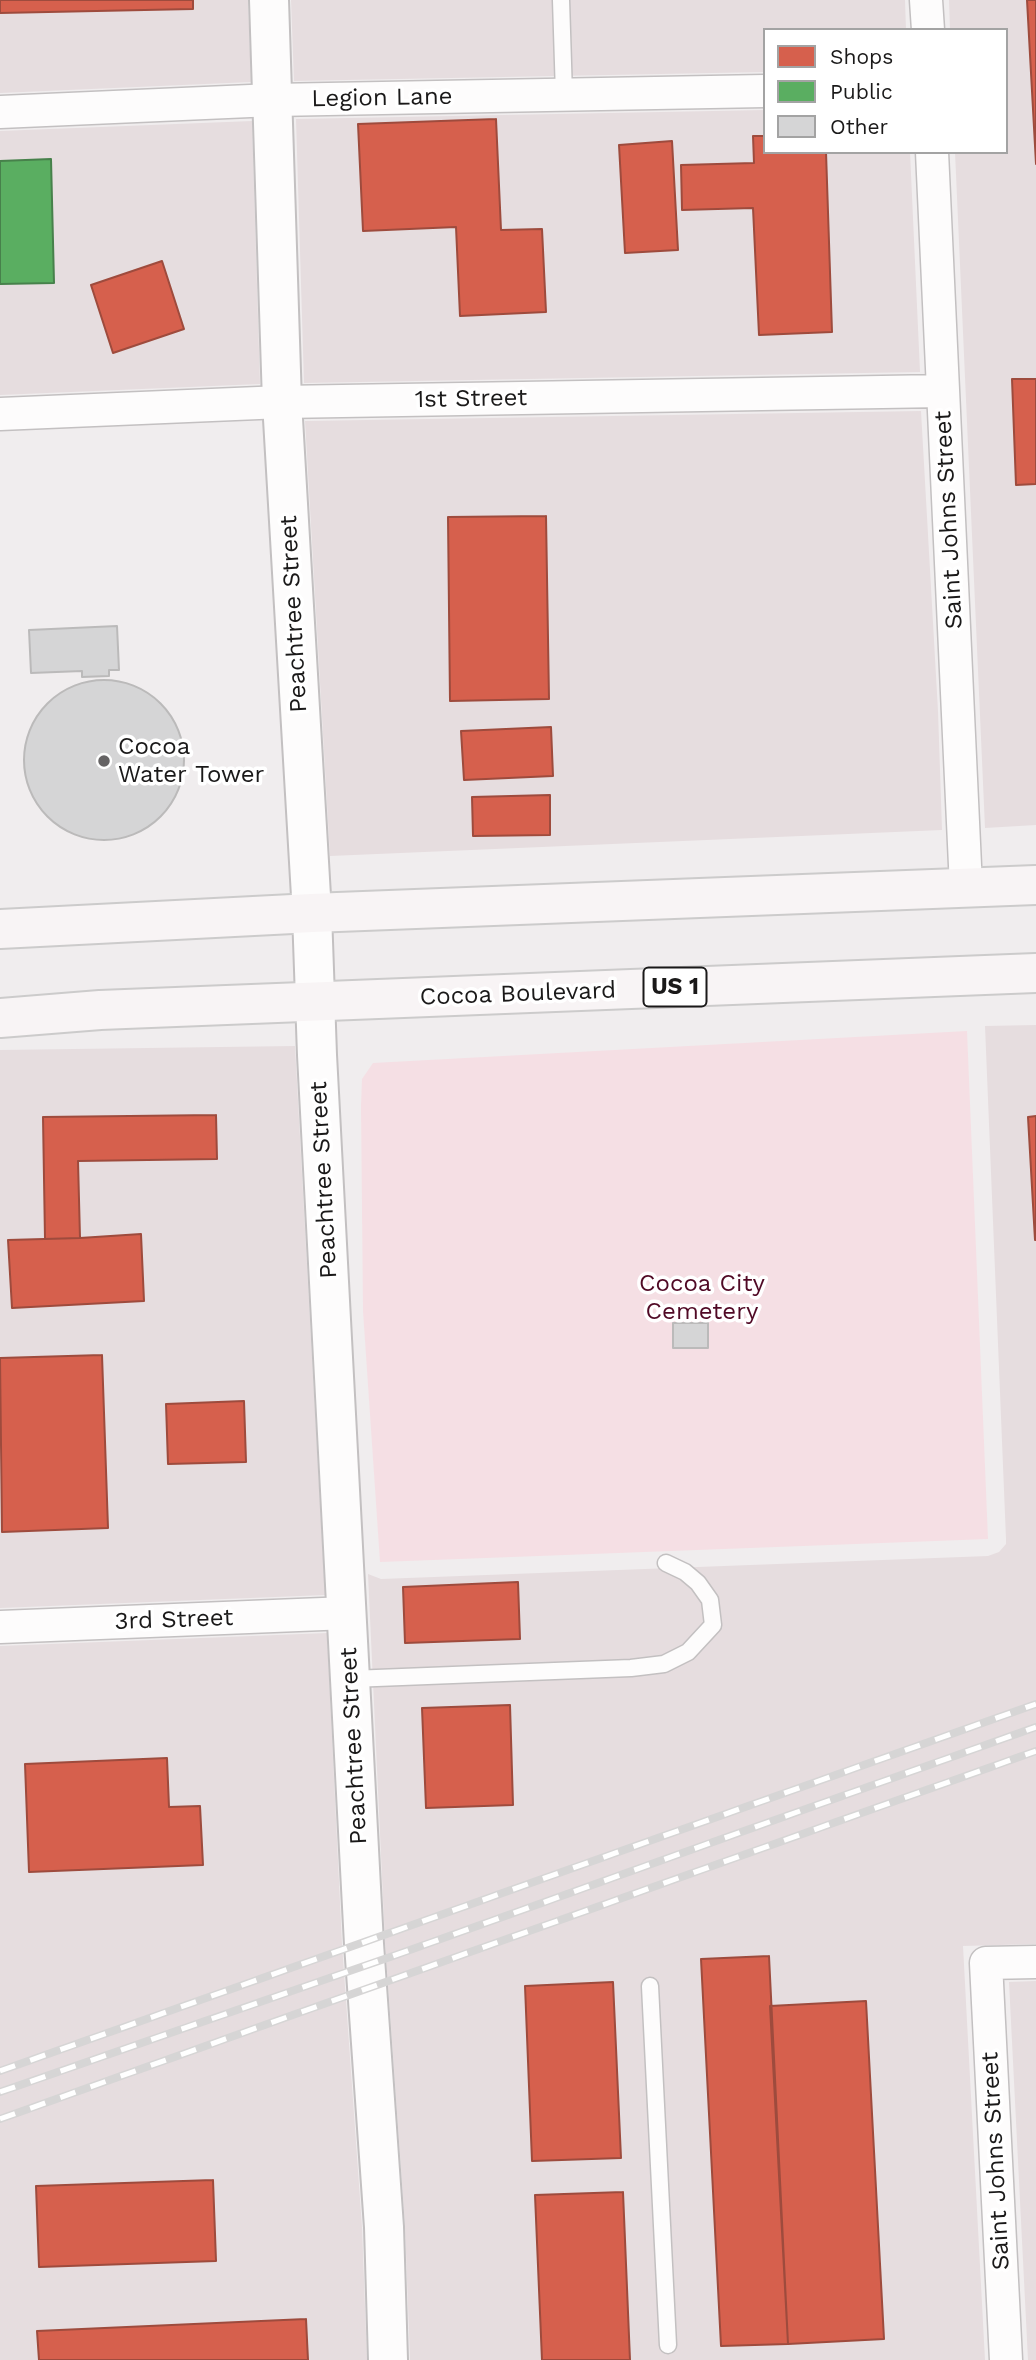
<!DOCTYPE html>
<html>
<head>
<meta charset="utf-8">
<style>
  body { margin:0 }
  #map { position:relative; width:1036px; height:2360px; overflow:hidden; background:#f0edee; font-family:"Work Sans",sans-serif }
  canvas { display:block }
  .legend { position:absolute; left:763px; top:28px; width:245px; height:126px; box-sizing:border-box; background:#fff; border:2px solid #a3a3a3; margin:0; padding:9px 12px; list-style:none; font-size:21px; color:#1a1919 }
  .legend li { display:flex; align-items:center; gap:14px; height:35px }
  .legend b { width:35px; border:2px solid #a3a3a3 }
</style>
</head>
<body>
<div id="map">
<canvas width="1036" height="2360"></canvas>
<ul class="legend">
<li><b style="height:19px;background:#d6604d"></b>Shops</li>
<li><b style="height:19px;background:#5aae61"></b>Public</li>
<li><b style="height:19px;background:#d5d5d6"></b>Other</li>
</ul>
</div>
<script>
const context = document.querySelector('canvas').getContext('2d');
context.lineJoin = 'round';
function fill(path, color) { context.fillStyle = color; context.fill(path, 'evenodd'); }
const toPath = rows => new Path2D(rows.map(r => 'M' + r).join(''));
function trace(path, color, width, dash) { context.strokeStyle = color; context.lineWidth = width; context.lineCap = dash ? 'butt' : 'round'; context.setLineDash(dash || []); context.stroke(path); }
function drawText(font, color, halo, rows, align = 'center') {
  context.font = font + ' "Work Sans",sans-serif'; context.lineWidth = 7; context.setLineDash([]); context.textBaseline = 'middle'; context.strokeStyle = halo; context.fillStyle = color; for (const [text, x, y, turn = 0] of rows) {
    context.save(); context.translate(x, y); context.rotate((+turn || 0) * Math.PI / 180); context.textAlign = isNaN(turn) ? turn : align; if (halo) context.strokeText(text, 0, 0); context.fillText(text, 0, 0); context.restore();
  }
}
const built = toPath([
  [0,0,248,0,251,82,0,93],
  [291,0,905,0,906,30,765,30,765,72,294,81],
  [949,0,1036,0,1036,825,985,828,955,152,1006,152,1006,30,950,30],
  [765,110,765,152,910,152,920,372,304,383,296,119],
  [252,121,260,384,0,395,0,131],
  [921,411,938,711,942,830,330,856,305,421],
  [1036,1025,1036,1944,963,1946,985,2360,410,2360,405,2226,385,1942,368,1574,381,1579,988,1556,999,1552,1006,1544,1006,1539,985,1026],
  [295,1046,325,1595,0,1608,0,1050],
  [327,1633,342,1944,362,2227,367,2360,0,2360,0,1646],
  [1036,1981,1036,2360,1028,2360,1009,1982]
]);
const green = toPath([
  [967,1031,988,1539,380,1562,363,1311,361,1106,362,1079,373,1063]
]);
const shops = toPath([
  [0,0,193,0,193,9,0,13,0,0],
  [1027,0,1036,0,1036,164,1027,0],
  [496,119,501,230,542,229,546,312,460,316,456,227,363,231,358,124,496,119],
  [753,136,765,136,765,152,826,152,832,332,759,335,753,208,682,210,681,165,754,163,753,136],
  [672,141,678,250,625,253,619,145,672,141],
  [162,261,184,329,113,353,91,285,162,261],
  [1012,379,1036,379,1036,484,1016,485,1012,379],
  [546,516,549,699,450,701,448,517,546,516],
  [551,727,553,776,464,780,461,731,551,727],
  [550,795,550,835,473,836,472,797,550,795],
  [216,1115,217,1159,78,1161,80,1238,45,1239,43,1117,216,1115],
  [1036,1116,1036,1240,1035,1240,1028,1117,1036,1116],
  [141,1234,144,1301,12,1308,8,1240,80,1238,141,1234],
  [102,1355,108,1528,2,1532,0,1358,102,1355],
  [244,1401,246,1462,168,1464,166,1404,244,1401],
  [518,1582,520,1639,405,1643,403,1587,518,1582],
  [510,1705,513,1805,426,1808,422,1708,510,1705],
  [167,1758,169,1807,200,1806,203,1865,29,1872,25,1764,167,1758],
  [769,1956,788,2344,721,2346,701,1959,769,1956],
  [613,1982,621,2158,532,2161,525,1986,613,1982],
  [866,2001,884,2339,788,2344,770,2006,866,2001],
  [213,2180,216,2261,39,2267,36,2186,213,2180],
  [623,2192,630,2360,542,2360,535,2195,623,2192],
  [306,2319,308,2360,39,2360,37,2331,306,2319]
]);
const public = toPath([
  [51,159,54,283,0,284,0,161,51,159]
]);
const building = toPath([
  [117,626,119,670,109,670,109,676,82,677,82,671,31,673,29,630,117,626],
  '24 760a80 80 0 1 1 160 0a80 80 0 1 1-160 0Z',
  [673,1323,708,1323,708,1348,673,1348,673,1323]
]);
const service = toPath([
  [561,0,564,95],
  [351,1679,631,1668,664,1664,688,1652,713,1625,710,1600,698,1583,685,1572,666,1563],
  [650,1986,668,2345]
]);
const minor = toPath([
  [926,0,928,30],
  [0,112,273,100,765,91],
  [932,152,966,887],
  [0,414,282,402,942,391],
  [0,1627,348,1613],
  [1006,2360,986,1963,1036,1962]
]);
const tertiary = toPath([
  [269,0,282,402,312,913,317,1055,364,1944,384,2227,388,2360]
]);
const primary = toPath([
  [0,929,312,913,1036,885],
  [0,1018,100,1010,1036,973]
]);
const rail = toPath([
  [0,2071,1036,1704],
  [0,2092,393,1956,1036,1727],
  [0,2119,1036,1751]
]);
const markers = [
  [104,761,7,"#656364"]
];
const shields = [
  [675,987,63]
];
const shieldNames = [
  ["US 1",675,987]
];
const streetNames = [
  ["Legion Lane",382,98,-1],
  ["1st Street",471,399,-1],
  ["Saint Johns Street",949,520,-93],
  ["Peachtree Street",294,614,-93],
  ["Cocoa Boulevard",518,994,-2],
  ["Peachtree Street",324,1180,-93],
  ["3rd Street",174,1620,-2],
  ["Peachtree Street",354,1746,-93],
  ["Saint Johns Street",996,2161,-93]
];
const poiNames = [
  ["Cocoa",118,747],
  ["Water Tower",118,775]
];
const parkNames = [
  ["Cocoa City",702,1284],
  ["Cemetery",702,1312]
];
fill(built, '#e6dddf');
fill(green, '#f5dfe4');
fill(shops, '#d6604d');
trace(shops, '#9e4b3d', 2);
fill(public, '#5aae61');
trace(public, '#47814b', 2);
fill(building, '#d5d5d6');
trace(building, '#bbbaba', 2);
trace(service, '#c3c0c1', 19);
trace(minor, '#c3c0c1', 35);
trace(tertiary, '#c3c0c1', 42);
trace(primary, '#cccbcb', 42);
trace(service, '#fdfcfc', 16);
trace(minor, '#fdfcfc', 32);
trace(tertiary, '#fdfcfc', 38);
trace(primary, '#f8f4f5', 38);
trace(rail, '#d6d5d5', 8);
trace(rail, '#fff', 5, [16]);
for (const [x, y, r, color] of markers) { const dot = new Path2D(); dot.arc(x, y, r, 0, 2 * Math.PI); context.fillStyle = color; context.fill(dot); trace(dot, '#fff', 2.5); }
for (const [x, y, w] of shields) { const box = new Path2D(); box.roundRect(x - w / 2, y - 19.5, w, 39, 5); context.fillStyle = '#fff'; context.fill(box); trace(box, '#1a1919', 2); }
drawText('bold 23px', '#1a1919', null, shieldNames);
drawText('24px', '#1a1919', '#fff', streetNames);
drawText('24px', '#1a1919', '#fff', poiNames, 'left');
drawText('24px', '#500925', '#fff', parkNames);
</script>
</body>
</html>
